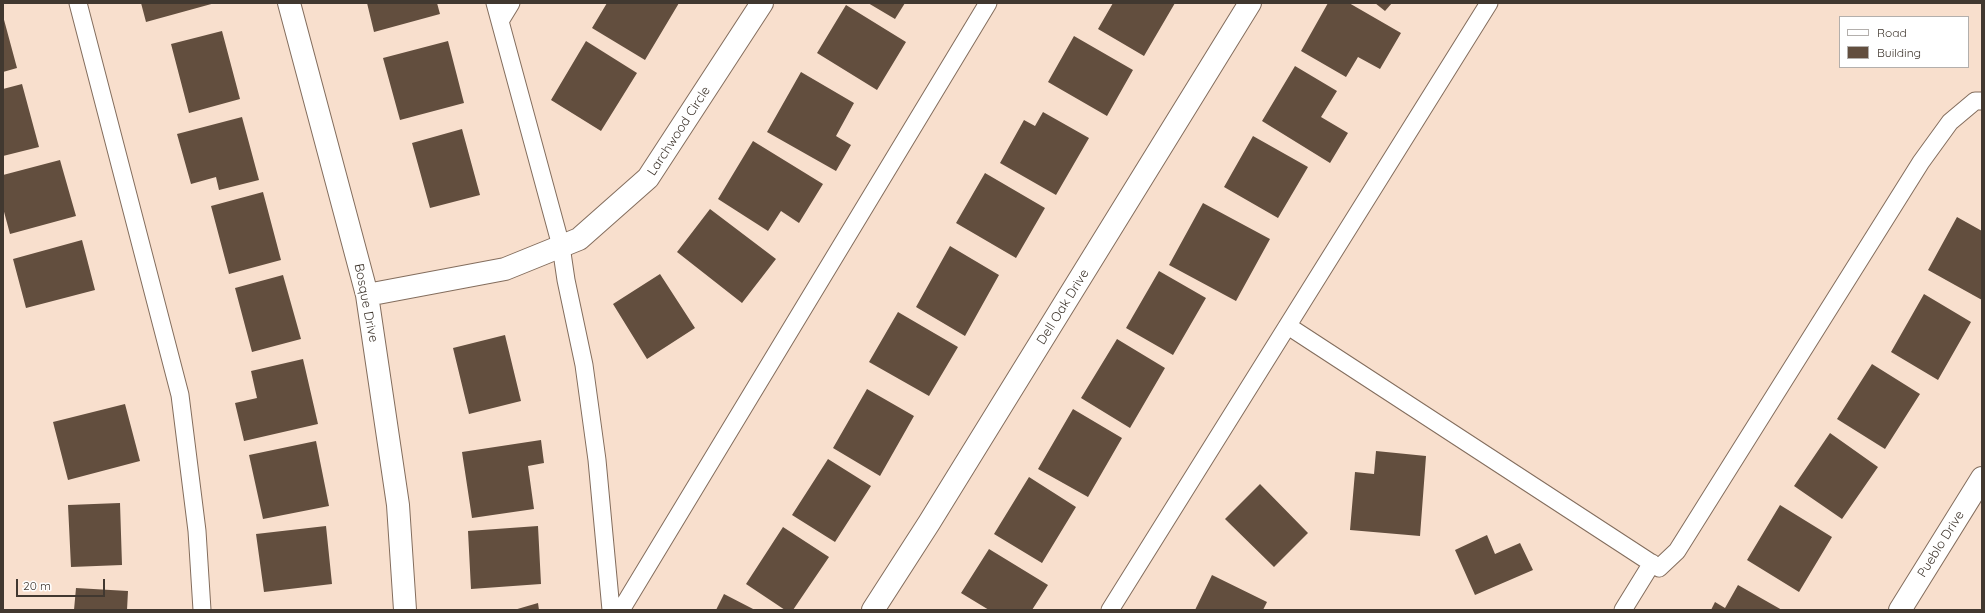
<!DOCTYPE html>
<html>
<head>
<meta charset="utf-8">
<style>
  body { margin:0 }
  #map { position:relative; width:1985px; height:613px; overflow:hidden; background:#f8dfcd; font-family:Quicksand,sans-serif }
  canvas { display:block }
  .frame { position:absolute; inset:0; border:4px solid #413830; pointer-events:none }
  .legend { position:absolute; left:1839px; top:16px; width:130px; height:52px; box-sizing:border-box; background:#fff; border:1px solid #b3afac; margin:0; padding:5px 7px; list-style:none; font-size:12px; color:#413830 }
  .legend li { display:flex; align-items:center; gap:8px; height:20px }
  .legend b { width:20px; border:1px solid #b3afac }
  .scale { position:absolute; left:16px; top:579px; width:89px; height:18px; box-sizing:border-box; border:2px solid #413830; border-top:0; padding-left:5px; font-size:12px; line-height:14px; white-space:nowrap; color:#413830; -webkit-text-stroke:3px #fff; paint-order:stroke }
</style>
</head>
<body>
<div id="map">
<canvas width="1985" height="613"></canvas>
<div class="frame"></div>
<ul class="legend">
<li><b style="height:5px;background:#fff"></b>Road</li>
<li><b style="height:11px;background:#624e3e"></b>Building</li>
</ul>
<div class="scale">20 m</div>
</div>
<script>
const context = document.querySelector('canvas').getContext('2d');
context.lineJoin = 'round';
function fill(path, color) { context.fillStyle = color; context.fill(path, 'evenodd'); }
const toPath = rows => new Path2D(rows.map(r => 'M' + r).join(''));
function trace(path, color, width, dash) { context.strokeStyle = color; context.lineWidth = width; context.lineCap = dash ? 'butt' : 'round'; context.setLineDash(dash || []); context.stroke(path); }
function drawText(font, color, halo, rows, align = 'center') {
  context.font = font + ' Quicksand,sans-serif'; context.lineWidth = 4; context.setLineDash([]); context.textBaseline = 'middle'; context.strokeStyle = halo; context.fillStyle = color; for (const [text, x, y, turn = 0] of rows) {
    context.save(); context.translate(x, y); context.rotate((+turn || 0) * Math.PI / 180); context.textAlign = isNaN(turn) ? turn : align; if (halo) context.strokeText(text, 0, 0); context.fillText(text, 0, 0); context.restore();
  }
}
const building = toPath([
  [141,3,215,3,146,22],
  [367,3,437,3,440,14,374,32],
  [607,3,679,3,645,60,592,28],
  [868,3,905,3,895,19],
  [1113,3,1175,3,1144,56,1098,29],
  [1328,3,1349,3,1401,33,1380,69,1358,57,1346,77,1301,51],
  [1375,3,1392,3,1385,11],
  [846,5,906,42,877,90,817,53],
  [3,16,17,68,3,72],
  [222,31,240,99,189,113,171,44],
  [1074,36,1133,70,1107,116,1048,82],
  [448,41,464,103,400,120,383,58],
  [586,41,637,73,601,131,551,100],
  [1295,66,1337,91,1321,117,1348,133,1330,163,1262,121],
  [801,72,854,103,836,136,851,145,836,171,767,132],
  [22,84,39,147,3,156,3,89],
  [1043,112,1089,138,1056,195,1000,163,1024,120,1035,126],
  [242,117,259,180,219,190,216,177,191,184,177,134],
  [462,129,480,195,430,208,412,143],
  [1253,136,1308,167,1278,218,1224,187],
  [753,141,823,184,799,223,781,211,768,231,718,199],
  [60,160,76,216,10,234,3,208,3,175],
  [985,173,1045,208,1016,258,956,223],
  [263,192,281,260,229,274,211,206],
  [1203,203,1270,239,1236,301,1169,265],
  [710,209,776,259,742,303,677,252],
  [1957,217,1982,231,1982,300,1928,270],
  [82,240,95,290,26,308,13,259],
  [950,246,999,275,965,336,916,307],
  [1159,271,1206,298,1173,355,1126,328],
  [660,274,695,328,647,359,613,304],
  [283,275,301,339,252,352,235,288],
  [1924,294,1971,322,1938,380,1891,352],
  [898,312,958,347,929,396,869,362],
  [505,335,521,401,469,414,453,348],
  [1117,339,1165,368,1130,428,1081,398],
  [303,359,318,424,244,441,235,403,257,398,251,371],
  [1872,364,1920,394,1885,449,1837,419],
  [867,389,914,416,880,476,833,448],
  [125,404,140,461,68,480,53,422],
  [1073,409,1122,438,1088,497,1038,469],
  [1830,433,1878,467,1842,519,1794,486],
  [541,440,544,463,528,466,534,509,472,518,462,452],
  [316,441,329,506,263,519,249,455],
  [1376,451,1426,456,1420,536,1350,530,1355,472,1374,474],
  [828,459,871,486,835,542,792,515],
  [1029,477,1076,507,1042,563,994,534],
  [1260,484,1308,533,1274,567,1225,519],
  [120,503,122,565,71,567,68,505],
  [1780,505,1832,537,1799,592,1747,560],
  [326,526,332,584,264,592,256,534],
  [538,526,541,584,471,589,468,531],
  [783,527,829,557,793,610,785,610,746,584],
  [1487,535,1495,554,1520,543,1533,570,1475,595,1455,550],
  [989,549,1048,585,1032,610,989,610,961,593],
  [1212,575,1267,602,1263,610,1195,610],
  [1738,585,1782,610,1711,610,1715,602,1725,608],
  [76,588,128,591,127,610,74,610],
  [724,594,755,610,716,610],
  [538,603,539,610,514,610]
]);
const lane = toPath([
  [78,3,180,395,197,531,202,610],
  [495,3,561,246,566,280,584,365,597,460,611,610],
  [500,21,511,3],
  [1288,326,1659,568,1677,551,1921,162,1950,122,1975,101,1982,101],
  [621,610,988,3],
  [1110,610,1489,3],
  [1623,610,1652,563]
]);
const street = toPath([
  [289,3,367,295,398,505,405,610],
  [367,295,505,269,579,239,648,178,762,3],
  [873,610,929,523,1250,3],
  [1900,610,1982,478]
]);
const streetNames = [
  ["Larchwood Circle",679,131,-57],
  ["Bosque Drive",366,303,79],
  ["Dell Oak Drive",1063,307,-58],
  ["Pueblo Drive",1941,544,-58]
];
fill(building, '#624e3e');
trace(lane, '#836d5d', 19);
trace(street, '#836d5d', 24);
trace(lane, '#fff', 17);
trace(street, '#fff', 22);
drawText('13px', '#413830', '#fff', streetNames);
</script>
</body>
</html>
